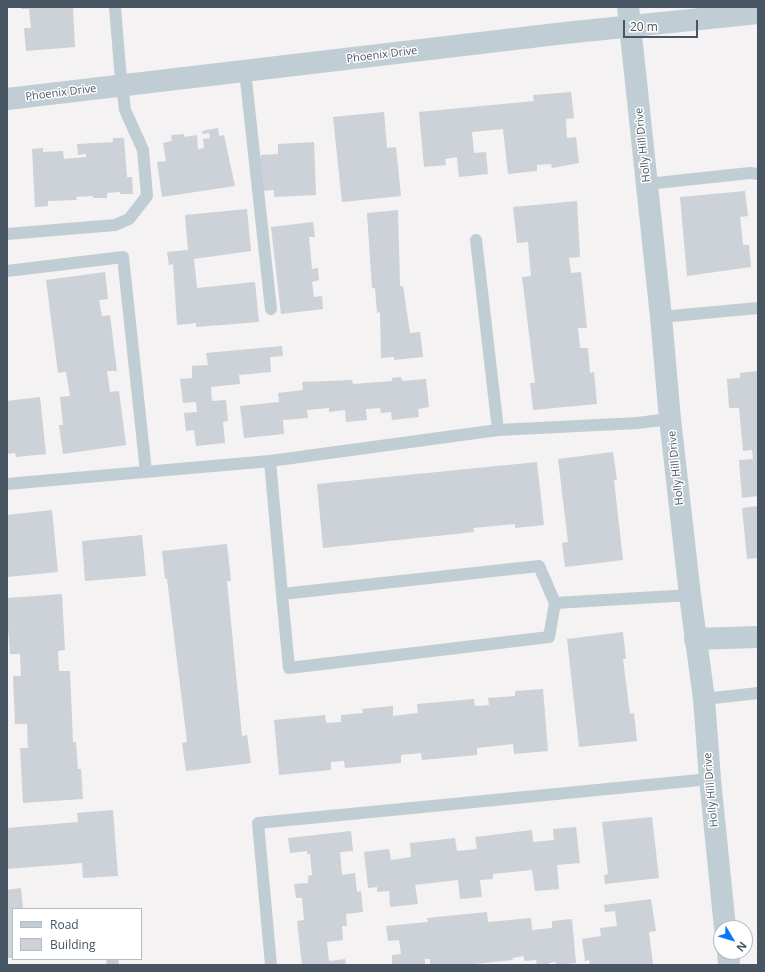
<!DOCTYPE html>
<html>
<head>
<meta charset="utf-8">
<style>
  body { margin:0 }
  #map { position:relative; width:765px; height:972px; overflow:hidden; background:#f4f2f2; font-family:"Open Sans",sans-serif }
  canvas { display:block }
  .frame { position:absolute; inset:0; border:8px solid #475662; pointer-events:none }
  .legend { position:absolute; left:12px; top:908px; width:130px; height:52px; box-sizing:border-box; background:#fff; border:1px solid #b5bbc0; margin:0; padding:5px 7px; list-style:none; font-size:12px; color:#475662 }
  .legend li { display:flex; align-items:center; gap:8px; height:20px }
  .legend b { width:20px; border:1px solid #b5bbc0 }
  .north { position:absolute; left:713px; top:920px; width:40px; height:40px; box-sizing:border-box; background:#fff; border:1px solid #b5bbc0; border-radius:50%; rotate:128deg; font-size:11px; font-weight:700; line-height:16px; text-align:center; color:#475662 }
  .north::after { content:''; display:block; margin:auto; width:14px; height:18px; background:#0776f9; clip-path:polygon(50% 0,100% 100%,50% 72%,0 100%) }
  .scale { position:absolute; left:623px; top:20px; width:75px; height:18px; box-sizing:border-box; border:2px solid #475662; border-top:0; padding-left:5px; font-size:12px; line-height:14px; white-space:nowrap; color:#475662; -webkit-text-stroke:3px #fff; paint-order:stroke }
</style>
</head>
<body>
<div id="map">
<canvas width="765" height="972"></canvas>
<div class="frame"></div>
<ul class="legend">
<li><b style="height:5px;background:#c1cdd4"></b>Road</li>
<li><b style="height:11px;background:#cdd1d8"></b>Building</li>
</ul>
<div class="north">N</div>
<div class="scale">20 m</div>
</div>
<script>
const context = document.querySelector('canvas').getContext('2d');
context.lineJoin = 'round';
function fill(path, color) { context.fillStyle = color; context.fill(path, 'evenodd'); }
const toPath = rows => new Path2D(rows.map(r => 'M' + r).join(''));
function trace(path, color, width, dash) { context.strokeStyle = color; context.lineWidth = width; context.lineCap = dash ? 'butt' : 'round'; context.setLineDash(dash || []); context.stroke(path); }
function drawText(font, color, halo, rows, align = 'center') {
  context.font = font + ' "Open Sans",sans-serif'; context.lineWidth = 3; context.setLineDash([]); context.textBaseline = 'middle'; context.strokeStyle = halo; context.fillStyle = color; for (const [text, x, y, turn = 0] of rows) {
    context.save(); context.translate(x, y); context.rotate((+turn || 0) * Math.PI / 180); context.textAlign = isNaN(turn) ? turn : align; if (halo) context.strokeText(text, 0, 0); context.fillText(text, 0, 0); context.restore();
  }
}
const building = toPath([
  [21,7,73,7,75,47,26,51,24,28,31,28,29,9,21,9],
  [571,92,574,118,566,119,567,138,576,137,579,163,552,168,551,164,537,165,537,171,508,174,503,129,472,132,474,153,486,152,488,174,459,177,457,157,445,159,446,165,424,167,419,112,534,101,533,95],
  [384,112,387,148,396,147,401,196,342,202,333,117],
  [218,128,219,136,224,135,235,186,162,197,157,162,166,161,163,143,172,141,171,135,184,134,185,137,197,135,198,149,204,148,203,139,210,138,209,133,203,134,202,131],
  [113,138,124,138,127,177,132,177,133,194,120,194,120,192,107,193,107,198,93,198,93,196,76,197,77,200,48,201,48,206,35,207,32,149,43,148,43,152,63,151,64,159,86,157,86,154,78,155,77,144,113,142],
  [314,142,316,195,274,197,274,190,259,191,257,159,261,158,261,155,278,154,278,144],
  [745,191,748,216,740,217,743,245,749,245,751,267,687,276,680,197],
  [577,201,580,257,569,258,571,273,581,272,587,328,578,328,580,348,588,348,590,373,594,372,597,404,533,410,530,383,535,383,522,277,531,276,528,242,517,243,513,207],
  [247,209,251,251,194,259,197,288,255,282,259,322,196,327,196,323,177,325,173,264,169,265,167,252,188,250,185,215],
  [398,210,400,286,403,286,410,333,420,332,423,357,394,360,394,357,381,358,380,312,377,313,375,288,372,288,367,213],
  [313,222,315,237,309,237,312,269,318,268,319,280,312,282,314,297,322,296,323,309,281,314,271,227],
  [105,272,108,299,99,300,102,316,110,315,117,371,107,371,110,392,119,391,126,445,63,454,59,425,63,425,60,397,70,396,66,372,58,373,46,280],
  [282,346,283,356,270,357,271,372,239,375,240,384,211,387,212,401,226,400,228,421,223,422,225,443,196,446,194,430,186,431,184,413,197,412,196,402,183,403,180,379,192,378,192,366,208,365,206,353],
  [758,371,758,496,742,498,739,460,753,459,752,450,743,451,739,408,729,408,727,379,740,378,740,373],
  [401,377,402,381,426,379,429,407,418,409,419,417,392,420,391,412,381,413,380,408,366,409,367,420,346,422,345,410,329,412,329,408,307,410,308,418,283,420,284,434,244,438,240,406,279,402,278,393,303,390,302,382,352,380,353,384,392,381,392,378],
  [40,397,46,454,16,457,15,453,7,454,7,401],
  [613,452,617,480,614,480,623,560,565,567,562,543,568,542,558,459],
  [537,462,544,525,515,528,515,524,473,528,474,532,323,548,317,484],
  [758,506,758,558,747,559,742,508],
  [52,510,58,572,7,577,7,515],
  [142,535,146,576,85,581,82,541],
  [227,544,231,581,227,581,242,736,247,735,251,763,186,771,182,743,187,742,167,579,165,579,162,551],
  [62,594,65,650,58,651,59,671,70,671,73,742,76,742,78,769,81,769,83,799,23,803,20,748,28,748,27,724,15,724,13,676,21,676,20,654,10,654,8,628,7,628,7,598],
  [623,632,626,659,623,659,630,714,634,713,637,741,579,747,567,639],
  [543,689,548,751,514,754,513,744,477,748,477,755,422,760,421,753,401,755,401,763,345,768,344,761,331,762,331,770,279,775,274,720,325,715,326,723,341,722,341,715,363,713,362,709,393,706,393,716,418,713,417,704,474,699,475,706,489,705,488,698,515,696,515,691],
  [113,810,118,876,83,878,82,863,7,869,7,828,78,822,77,813],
  [652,817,659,878,605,884,604,875,608,874,602,822],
  [576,827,580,863,557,865,559,889,535,891,532,870,493,874,493,879,480,880,482,897,460,899,458,880,415,885,418,904,390,907,389,891,377,892,377,887,368,888,364,852,389,849,391,860,411,857,410,843,455,838,457,851,477,849,475,837,532,830,533,842,554,840,553,829],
  [351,831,353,851,340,852,342,875,355,873,357,892,361,891,363,912,346,914,347,926,342,926,343,940,327,942,329,961,345,959,346,965,302,965,297,921,304,920,302,898,296,898,294,884,308,883,308,876,312,875,310,854,307,854,307,851,290,853,288,838],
  [21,888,23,909,13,909,13,958,7,958,7,890],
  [651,899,656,931,649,932,653,965,590,965,589,960,585,961,582,939,601,936,600,928,617,926,615,911,605,912,604,905],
  [487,912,488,922,531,918,532,930,552,928,552,921,572,919,576,963,556,965,556,962,549,963,550,965,537,965,536,960,524,961,524,956,512,958,513,960,465,965,430,965,430,959,425,959,425,965,392,965,392,955,401,954,399,940,388,941,386,926,428,922,427,918]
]);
const service = toPath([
  [245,71,271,309],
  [647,184,750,173,758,174],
  [7,234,115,225,129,219,147,196,143,150,125,110,120,68,115,7],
  [7,271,123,257,146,472],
  [661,317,758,308],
  [498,430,637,423,670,419],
  [7,484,270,461],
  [539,566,555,603,549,637,289,668,282,594,539,566],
  [282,594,270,461,498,430,476,240],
  [555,603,690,595],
  [704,699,758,693],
  [112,959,113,965],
  [271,965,258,823,710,779]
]);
const minor = toPath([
  [7,99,565,33,758,13],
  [695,639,758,637]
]);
const tertiary = toPath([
  [628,7,661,317,670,419,690,595,704,699,710,779,725,928],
  [728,952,729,965]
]);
const streetNames = [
  ["Phoenix Drive",382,55,-7],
  ["Phoenix Drive",61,93,-7],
  ["Holly Hill Drive",643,145,-96],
  ["Holly Hill Drive",676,468,-96],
  ["Holly Hill Drive",711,790,-95]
];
fill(building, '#cdd1d8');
trace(service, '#c1cdd4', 12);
trace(minor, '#c1cdd4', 22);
trace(tertiary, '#c1cdd4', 22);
drawText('11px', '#475662', '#fff', streetNames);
</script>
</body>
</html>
